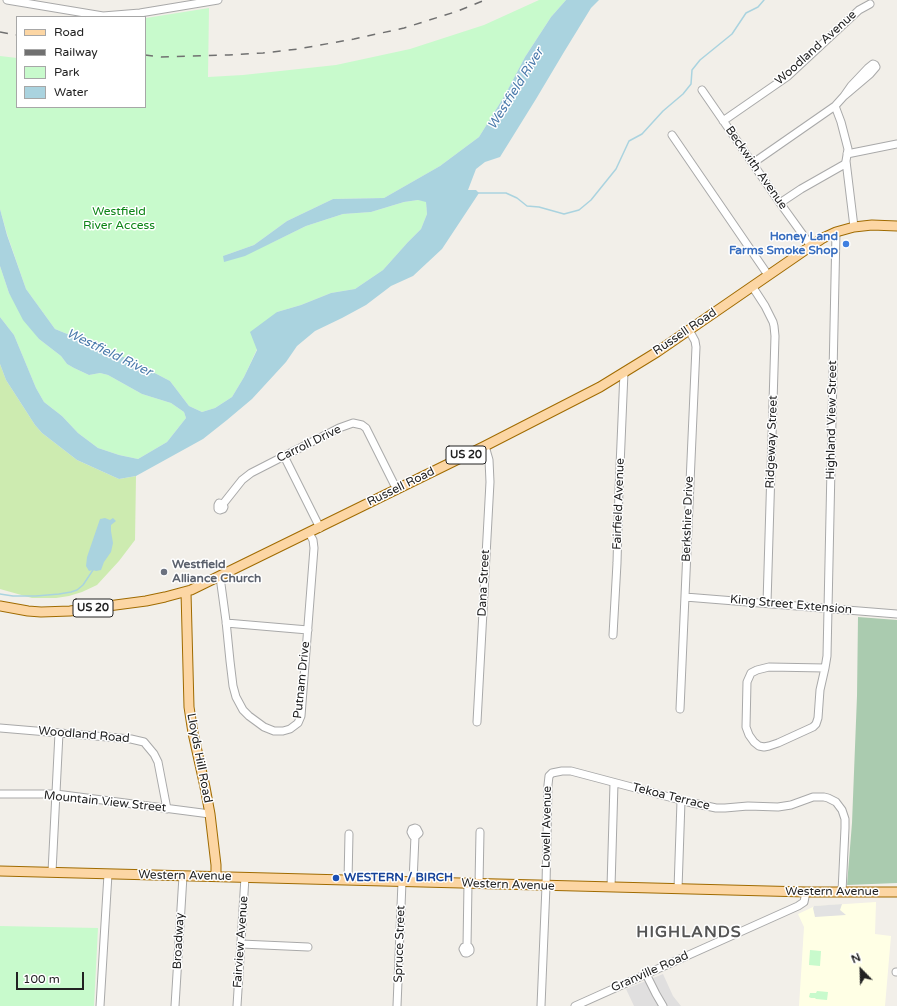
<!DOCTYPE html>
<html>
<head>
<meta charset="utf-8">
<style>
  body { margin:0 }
  #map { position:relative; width:897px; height:1006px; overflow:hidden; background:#f2efe9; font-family:"Varela Round",sans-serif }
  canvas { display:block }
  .legend { position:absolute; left:16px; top:16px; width:130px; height:92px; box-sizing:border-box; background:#fff; border:1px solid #a7a7a7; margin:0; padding:5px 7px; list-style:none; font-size:12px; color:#222 }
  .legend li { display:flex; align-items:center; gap:8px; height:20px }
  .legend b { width:20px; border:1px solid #a7a7a7 }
  .north { position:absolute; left:841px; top:950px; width:40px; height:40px; -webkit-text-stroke:3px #fff; paint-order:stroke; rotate:337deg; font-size:11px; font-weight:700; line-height:16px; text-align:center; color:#222 }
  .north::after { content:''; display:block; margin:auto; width:14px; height:18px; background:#222; clip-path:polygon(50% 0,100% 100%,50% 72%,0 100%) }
  .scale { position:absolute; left:16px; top:972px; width:68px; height:18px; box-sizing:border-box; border:2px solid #222; border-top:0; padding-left:5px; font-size:12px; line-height:14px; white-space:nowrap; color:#222; -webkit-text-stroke:3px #fff; paint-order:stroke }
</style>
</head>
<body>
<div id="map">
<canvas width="897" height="1006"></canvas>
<ul class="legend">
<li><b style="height:5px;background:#fcd6a4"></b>Road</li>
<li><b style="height:5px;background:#707070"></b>Railway</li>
<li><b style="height:11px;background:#c8facc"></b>Park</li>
<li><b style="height:11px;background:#aad3df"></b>Water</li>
</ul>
<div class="north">N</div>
<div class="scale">100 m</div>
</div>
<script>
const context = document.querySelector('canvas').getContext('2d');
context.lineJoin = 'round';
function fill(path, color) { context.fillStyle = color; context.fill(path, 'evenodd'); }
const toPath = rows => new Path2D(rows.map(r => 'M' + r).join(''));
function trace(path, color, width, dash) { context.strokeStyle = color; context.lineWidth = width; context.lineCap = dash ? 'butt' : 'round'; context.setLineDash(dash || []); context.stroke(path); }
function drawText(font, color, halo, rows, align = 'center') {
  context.font = font + ' "Varela Round",sans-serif'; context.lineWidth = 3; context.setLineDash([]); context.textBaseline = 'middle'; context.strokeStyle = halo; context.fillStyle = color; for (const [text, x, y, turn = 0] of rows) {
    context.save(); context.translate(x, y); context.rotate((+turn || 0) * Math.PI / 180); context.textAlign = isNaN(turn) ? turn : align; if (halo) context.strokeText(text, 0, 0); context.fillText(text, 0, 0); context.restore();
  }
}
const residential = toPath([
  [663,974,673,996,681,1006,634,1006,626,989]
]);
const education = toPath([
  [876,902,875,934,891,936,885,1006,799,1006,804,927,798,914,815,906]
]);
const grass = toPath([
  [0,364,6,380,35,425,42,433,77,460,119,479,136,476,135,540,119,561,97,585,82,592,69,596,56,598,32,598,0,589]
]);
const cemetery = toPath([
  [858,617,897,620,897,883,847,885,852,823,857,696]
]);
const park = toPath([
  [539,0,566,0,551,17,525,57,505,95,479,137,440,166,384,198,333,199,287,221,254,245,223,256,271,243,306,226,343,214,371,212,404,202,418,200,426,201,427,214,421,229,408,242,383,270,355,289,331,293,301,305,277,312,257,349,244,377,232,397,215,408,202,412,189,406,170,381,126,358,55,329,26,289,7,234,0,209,0,56,17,58,17,107,145,107,145,31,146,18,209,8,208,77,243,75,336,65,410,49,484,25],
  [0,266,9,293,39,339,61,356,67,364,74,368,89,375,100,373,108,375,142,394,171,403,184,412,186,418,167,442,138,459,119,455,98,448,78,433,62,416,44,402,36,388,14,335,0,317],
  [0,926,98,928,94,1006,0,1006],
  [810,950,821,951,820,966,809,965],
  [817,991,828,992,827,1000,816,999,815,998,811,998,809,997,810,993,816,993]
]);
const parking = toPath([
  [842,904,840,910,846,915,815,917,813,908,814,906]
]);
const water = toPath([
  [566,0,599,0,591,8,564,52,536,99,500,157,485,162,476,169,468,190,476,190,479,193,442,249,413,276,391,286,366,305,342,318,315,331,297,346,286,362,252,399,227,420,203,439,136,476,119,479,77,460,42,433,35,425,6,380,0,364,0,317,14,335,36,388,44,402,62,416,78,433,98,448,119,455,138,459,167,442,186,418,184,412,171,403,142,394,108,375,100,373,89,375,74,368,67,364,61,356,39,339,23,320,9,293,0,266,0,209,7,235,26,289,55,329,126,358,170,381,189,406,202,412,215,408,232,397,244,377,257,350,250,332,277,312,301,305,331,293,355,289,383,270,408,242,421,229,427,214,426,202,418,200,404,202,371,212,343,214,306,226,245,256,224,262,223,256,254,245,287,221,333,199,384,198,440,166,479,137,505,95,525,57,551,17],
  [105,518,110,520,113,518,116,521,111,525,111,531,113,543,111,552,104,562,101,570,96,571,93,570,89,571,86,566,87,557,100,519]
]);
const stream = toPath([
  [478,193,506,193,517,198,527,206,539,207,564,214,579,210,591,200,616,169,629,141,642,134,663,111,683,94,691,84,692,70,700,60,732,34,746,13,758,7,764,0],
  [0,594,13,596,36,596,59,594,71,592,77,590,83,585,93,570]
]);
const minor = toPath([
  [7,0,103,16,140,13,218,0],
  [702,90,780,203,811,246],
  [835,106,841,122,848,149,846,161,854,227],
  [723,121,788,76,859,10,870,4],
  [672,135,768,275],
  [847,154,897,144],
  [753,163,835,106,844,96,870,74,876,67,875,65,873,64,868,68,851,86,844,96],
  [780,203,801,189,845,164,846,161],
  [752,286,765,306,773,322,774,326,775,336,767,603],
  [284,456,320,528],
  [223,504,224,507,223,509,220,510,218,509,218,505,219,503,223,504,242,480,251,473,339,428,353,423,362,425,366,428,397,490],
  [220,577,226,621,230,661,233,686,236,697,243,710,249,716,264,727,274,731,283,731,290,729,298,723,301,716,314,548,313,540,309,533],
  [685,597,897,614],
  [226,623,308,630],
  [613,635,617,563,619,490,624,372],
  [825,668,820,690,818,718,816,724,813,727,778,743,769,746,764,747,759,746,754,742,749,735,746,727,747,682,751,673,757,670,769,667,825,668,827,656,836,232],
  [680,709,696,347,695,341,689,330],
  [477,722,490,482,489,460,485,446],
  [0,728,131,739,144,742,154,754,158,762,167,809],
  [0,794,56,794,210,814],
  [52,872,59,733],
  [348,880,349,834],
  [413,882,415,836,417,835,419,833,417,829,415,828,412,829,411,832,413,836,415,836],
  [479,884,480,832],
  [611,887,614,783],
  [678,889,681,801],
  [241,944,308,947],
  [467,946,469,947,470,949,470,951,467,953,465,953,463,949,464,947,467,946,468,884],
  [896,972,897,972],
  [646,974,656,994,663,1006],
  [100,1006,108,874],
  [175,1006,183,876],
  [237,1006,245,877],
  [397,1006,402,882],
  [541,1006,546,886,548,785,549,776,552,773,562,771,571,771,688,802,716,808,725,808,748,806,778,807,791,805,813,797,824,797,828,798,836,802,842,810,845,819,845,828,842,892],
  [575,1006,798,906,804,902,806,892]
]);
const major = toPath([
  [186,592,189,707,193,733,205,787,210,814,216,865,216,876],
  [0,606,28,611,41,612,70,611,146,601,165,597,191,590,485,446,600,387,657,352,811,246,823,238,836,232,854,227,872,225,897,226],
  [0,871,806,892,897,892]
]);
const rail = toPath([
  [0,32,17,35],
  [145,55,161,57,229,55,263,53,298,49,354,39,404,28,458,11,485,0]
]);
const markers = [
  [846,244,4,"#3f7fe0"],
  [164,572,4,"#6b7280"],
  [336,878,4,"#1a4fb4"]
];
const shields = [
  [466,455,40],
  [93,608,40]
];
const shieldNames = [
  ["US 20",466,455],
  ["US 20",93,608]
];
const streetNames = [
  ["Woodland Avenue",816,48,-42],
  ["Beckwith Avenue",756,168,55],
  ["Russell Road",685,332,-34],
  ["Highland View Street",832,420,-89],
  ["Ridgeway Street",772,442,-88],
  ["Carroll Drive",309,444,-26],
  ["Russell Road",401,487,-26],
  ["Fairfield Avenue",619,504,-88],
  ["Berkshire Drive",688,519,-88],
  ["Dana Street",484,583,-87],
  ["King Street Extension",791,605,5],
  ["Putnam Drive",302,680,-84],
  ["Woodland Road",84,735,5],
  ["Lloyds Hill Road",199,758,79],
  ["Tekoa Terrace",671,797,14],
  ["Mountain View Street",105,802,6],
  ["Lowell Avenue",547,827,-89],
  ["Western Avenue",185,876,1],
  ["Western Avenue",508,885,2],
  ["Western Avenue",832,892],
  ["Broadway",179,941,-87],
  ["Fairview Avenue",241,942,-86],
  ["Spruce Street",400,944,-88],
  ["Granville Road",650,972,-24]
];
const parkNames = [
  ["Westfield",119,212],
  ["River Access",119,226]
];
const shopNames = [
  ["Honey Land",838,237],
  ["Farms Smoke Shop",838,251]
];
const worshipNames = [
  ["Westfield",172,565],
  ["Alliance Church",172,579]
];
const transitNames = [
  ["WESTERN / BIRCH",344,878]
];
const waterNames = [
  ["Westfield River",516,89,-58],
  ["Westfield River",109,353,26]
];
const districtNames = [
  ["HIGHLANDS",689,933]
];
fill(residential, '#e0dfdf');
fill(education, '#ffffe5');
fill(grass, '#cdebb0');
fill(cemetery, '#aacbaf');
fill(park, '#c8facc');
fill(parking, '#e2e2e2');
fill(water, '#aad3df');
trace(stream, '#aad3df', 1.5);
trace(minor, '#a9a9a9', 9);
trace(major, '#a06b00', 11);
trace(minor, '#fff', 7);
trace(major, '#fcd6a4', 9);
trace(rail, '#707070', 1.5, [8, 8]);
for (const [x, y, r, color] of markers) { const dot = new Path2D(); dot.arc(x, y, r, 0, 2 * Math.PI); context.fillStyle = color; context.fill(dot); trace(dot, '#fff', 1.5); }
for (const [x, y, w] of shields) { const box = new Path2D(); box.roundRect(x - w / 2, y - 9, w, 18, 3); context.fillStyle = '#fff'; context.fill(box); trace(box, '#222', 1); }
drawText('bold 11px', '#222', null, shieldNames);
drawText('12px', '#222', '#fff', streetNames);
drawText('12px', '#0c8416', '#fff', parkNames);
drawText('bold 12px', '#366cbe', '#fff', shopNames, 'right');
drawText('bold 12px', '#5b616d', '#fff', worshipNames, 'left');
drawText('bold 12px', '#164399', '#fff', transitNames, 'left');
drawText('italic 13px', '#4a7aab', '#fff', waterNames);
context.letterSpacing = '1px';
drawText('bold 16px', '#555', '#fff', districtNames);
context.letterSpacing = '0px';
</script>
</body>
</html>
